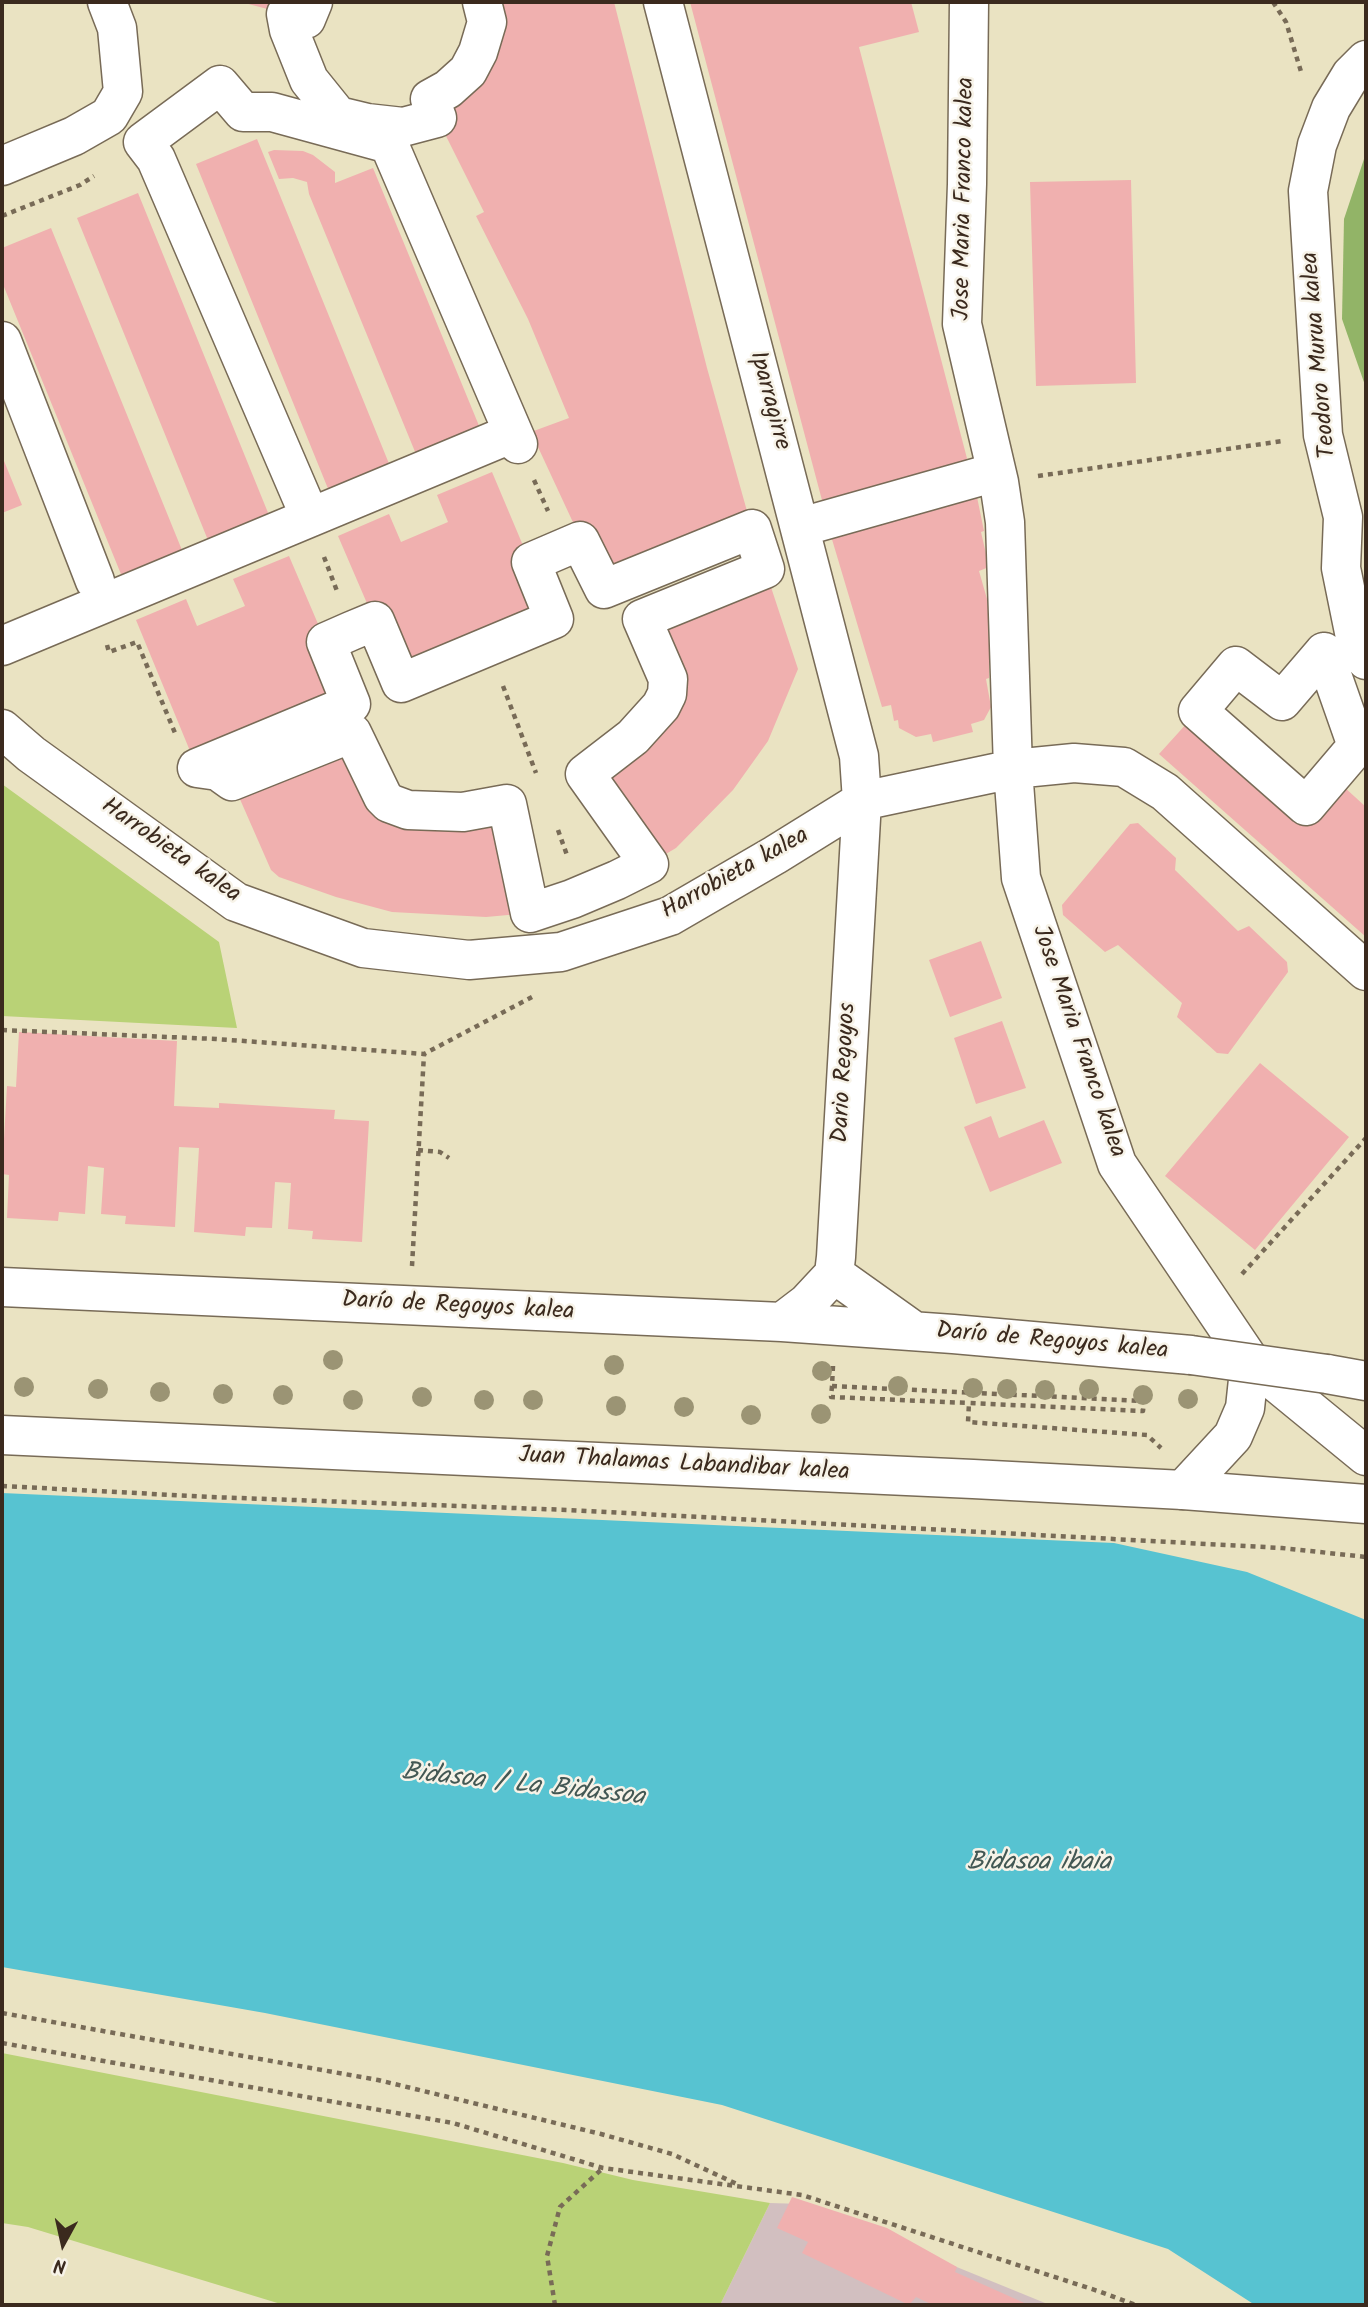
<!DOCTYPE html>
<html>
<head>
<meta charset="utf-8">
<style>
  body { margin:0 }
  #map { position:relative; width:1368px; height:2307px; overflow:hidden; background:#eae3c2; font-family:Kalam,sans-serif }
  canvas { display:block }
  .frame { position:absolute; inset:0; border:4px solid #3b2a1e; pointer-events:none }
  .north { position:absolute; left:28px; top:2209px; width:70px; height:70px; -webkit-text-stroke:5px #f7f3e8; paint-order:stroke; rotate:188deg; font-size:19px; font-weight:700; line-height:28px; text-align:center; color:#3b2a1e }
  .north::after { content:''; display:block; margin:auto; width:24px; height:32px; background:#3b2a1e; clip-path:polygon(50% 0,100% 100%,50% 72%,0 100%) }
</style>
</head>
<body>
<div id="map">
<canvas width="1368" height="2307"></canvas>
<div class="frame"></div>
<div class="north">N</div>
</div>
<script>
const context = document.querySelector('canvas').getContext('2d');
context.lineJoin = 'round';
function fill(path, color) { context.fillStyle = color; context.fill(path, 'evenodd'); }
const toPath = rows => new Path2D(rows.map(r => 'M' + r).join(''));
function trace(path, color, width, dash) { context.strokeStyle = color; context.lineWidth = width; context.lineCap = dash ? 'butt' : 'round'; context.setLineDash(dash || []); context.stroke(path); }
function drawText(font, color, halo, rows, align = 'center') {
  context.font = font + ' Kalam,sans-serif'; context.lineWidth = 5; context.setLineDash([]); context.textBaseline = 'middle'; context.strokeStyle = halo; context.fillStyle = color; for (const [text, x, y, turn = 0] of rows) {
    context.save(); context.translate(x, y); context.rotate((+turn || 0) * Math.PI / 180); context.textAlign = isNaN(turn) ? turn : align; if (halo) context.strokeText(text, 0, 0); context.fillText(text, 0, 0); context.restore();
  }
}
const industrial = toPath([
  [770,2203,802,2204,1050,2305,720,2305]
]);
const green = toPath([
  [2,784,219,942,237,1028,2,1016],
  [2,2053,563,2163,633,2180,770,2203,720,2305,284,2305,28,2227,2,2223]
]);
const forest = toPath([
  [1366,153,1366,388,1342,319,1344,219]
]);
const water = toPath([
  [2,1493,1114,1543,1247,1572,1366,1620,1366,2305,1255,2305,1168,2249,722,2105,265,2013,2,1967]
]);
const building = toPath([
  [241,2,313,2,286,14],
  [482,2,614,2,707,368,752,529,604,589,531,432,569,418,528,319,476,216,484,212,437,118],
  [690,2,911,2,919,32,859,47,969,466,823,504],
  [257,139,392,471,331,496,196,164],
  [274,150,303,151,313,155,335,172,335,183,373,168,482,433,418,459,309,194,307,182,293,178,279,179,268,152],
  [1131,180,1136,383,1036,386,1030,182],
  [138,193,273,525,212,550,77,218],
  [51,228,186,560,125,584,2,282,2,248],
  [2,456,22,505,2,513],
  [492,472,554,619,394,666,338,536,389,514,401,542,448,522,437,495],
  [977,497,984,531,981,532,989,567,979,571,989,606,989,678,986,679,991,707,984,720,971,724,973,732,933,742,931,734,916,737,899,728,898,720,894,721,891,705,882,707,831,536],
  [289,556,345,687,197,768,136,620,186,599,197,626,245,606,233,579],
  [765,569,798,669,768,741,733,790,676,848,649,864,585,774,661,706,642,619],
  [1198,711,1306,806,1332,776,1366,807,1366,937,1159,754],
  [352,733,383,797,507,804,530,913,486,917,392,912,336,897,279,877,271,870,232,781],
  [1138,823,1176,858,1175,870,1238,931,1249,926,1287,962,1288,972,1228,1054,1217,1053,1177,1017,1182,1003,1118,945,1105,952,1063,915,1062,905,1130,824],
  [981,941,1002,998,950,1017,929,960],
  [1002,1021,1026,1088,976,1104,954,1038],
  [19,1032,177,1041,174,1106,219,1108,219,1103,335,1110,334,1119,369,1121,362,1242,312,1239,313,1231,288,1229,291,1183,275,1182,272,1228,246,1227,245,1236,194,1232,199,1148,179,1147,175,1227,125,1224,126,1216,101,1214,104,1168,88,1166,85,1214,59,1212,58,1221,7,1218,9,1175,2,1174,7,1086,16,1087],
  [1260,1063,1349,1137,1255,1250,1165,1176],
  [991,1116,999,1138,1044,1120,1062,1163,990,1192,964,1127],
  [792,2197,887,2228,957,2267,955,2272,1029,2305,933,2305,916,2297,909,2305,802,2253,808,2242,777,2228]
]);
const path = toPath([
  [1273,2,1286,22,1302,75],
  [2,216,80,185,94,176],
  [1038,476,1283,441],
  [534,480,548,511],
  [324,557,337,591],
  [107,645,109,652,137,642,175,733],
  [503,686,536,773],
  [558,830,568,858],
  [2,1030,216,1039,424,1054,532,997],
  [418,1150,440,1152,449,1158],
  [412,1266,424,1054],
  [1242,1274,1366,1138],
  [833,1366,832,1386,1144,1401,1143,1411,969,1403,968,1422,1147,1435,1161,1448],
  [832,1386,831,1397,969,1403],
  [2,1486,211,1497,569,1510,1282,1548,1366,1557],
  [2,2013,378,2080,601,2134,672,2154,739,2185],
  [2,2043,453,2123,603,2168,802,2195,1101,2292,1136,2305],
  [555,2305,547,2256,560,2207,603,2168]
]);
const minor = toPath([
  [313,2,306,19,286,14,289,30,309,80,338,116,367,123,403,127,437,118,430,99,448,89,468,71,478,52,487,22,482,2],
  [663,2,859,756,862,801,836,1257,834,1274,807,1303,782,1322],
  [969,2,967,184,962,324,999,482,1005,522,1013,769,1021,878,1117,1164,1250,1361,1366,1456],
  [1366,60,1351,75,1331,108,1317,145,1308,191,1323,435,1343,517,1341,568,1356,642,1366,660],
  [2,166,74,136,109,116,123,92,117,28,107,2],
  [2,341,95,581],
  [310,517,156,159,143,142,220,85,243,112,272,112,389,144,518,444],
  [801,527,996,472],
  [752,529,765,569,642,619,668,679,667,694,661,706,633,737,585,774,649,864,617,880,572,899,530,913,507,804,463,812,408,810,389,803,383,797,352,733,232,781,218,771,197,768,351,704,326,642,351,631,375,621,401,683,554,619,531,562,580,541,604,589,752,529],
  [2,646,513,433],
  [1324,652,1357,746,1306,806,1198,711,1236,666,1282,701,1324,652],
  [2,729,31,754,236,902,363,948,469,960,561,952,670,916,775,855,862,801,1013,769,1074,763,1124,767,1165,792,1366,971],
  [834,1274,914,1331],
  [2,1287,782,1322,953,1334,1191,1355],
  [1327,1374,1366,1381],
  [1183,1490,1233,1436,1245,1408,1250,1361]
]);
const major = toPath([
  [2,1435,973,1479,1183,1490,1366,1504]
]);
const minorBridge = toPath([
  [1191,1355,1327,1374]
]);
const trees = [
  [333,1360],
  [614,1365],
  [822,1371],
  [898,1386],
  [24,1387],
  [973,1388],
  [98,1389],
  [1007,1389],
  [1089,1389],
  [1045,1390],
  [160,1392],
  [223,1394],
  [283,1395],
  [1143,1395],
  [422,1397],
  [1188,1399],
  [353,1400],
  [484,1400],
  [533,1400],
  [616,1406],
  [684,1407],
  [821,1414],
  [751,1415]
];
const streetNames = [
  ["Jose Maria Franco kalea",966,199,-89],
  ["Teodoro Murua kalea",1321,355,-95],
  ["Iparragirre",768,401,75],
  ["Harrobieta kalea",170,852,35],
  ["Harrobieta kalea",736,875,-29],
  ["Jose Maria Franco kalea",1077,1042,71],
  ["Dario Regoyos",846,1073,-87],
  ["Darío de Regoyos kalea",458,1308,3],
  ["Darío de Regoyos kalea",1052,1343,5],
  ["Juan Thalamas Labandibar kalea",684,1466,3]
];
const waterNames = [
  ["Bidasoa / La Bidassoa",523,1787,6],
  ["Bidasoa ibaia",1039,1865]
];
fill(industrial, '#d2bfc0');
fill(green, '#b9d276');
fill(forest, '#92b467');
fill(water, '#57c3d1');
fill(building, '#f0b0af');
trace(minor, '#786b57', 41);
trace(major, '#786b57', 41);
trace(path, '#786b57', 4.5, [5, 5]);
trace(minor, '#fff', 38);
trace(major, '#fff', 38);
trace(minorBridge, '#786b57', 41, []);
trace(minorBridge, '#fff', 38);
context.fillStyle = '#9b9474';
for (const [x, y] of trees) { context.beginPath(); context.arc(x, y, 10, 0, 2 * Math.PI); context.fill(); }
drawText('24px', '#3b2a1e', '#f7f3e8', streetNames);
drawText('italic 26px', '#435854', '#f7f3e8', waterNames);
</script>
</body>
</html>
